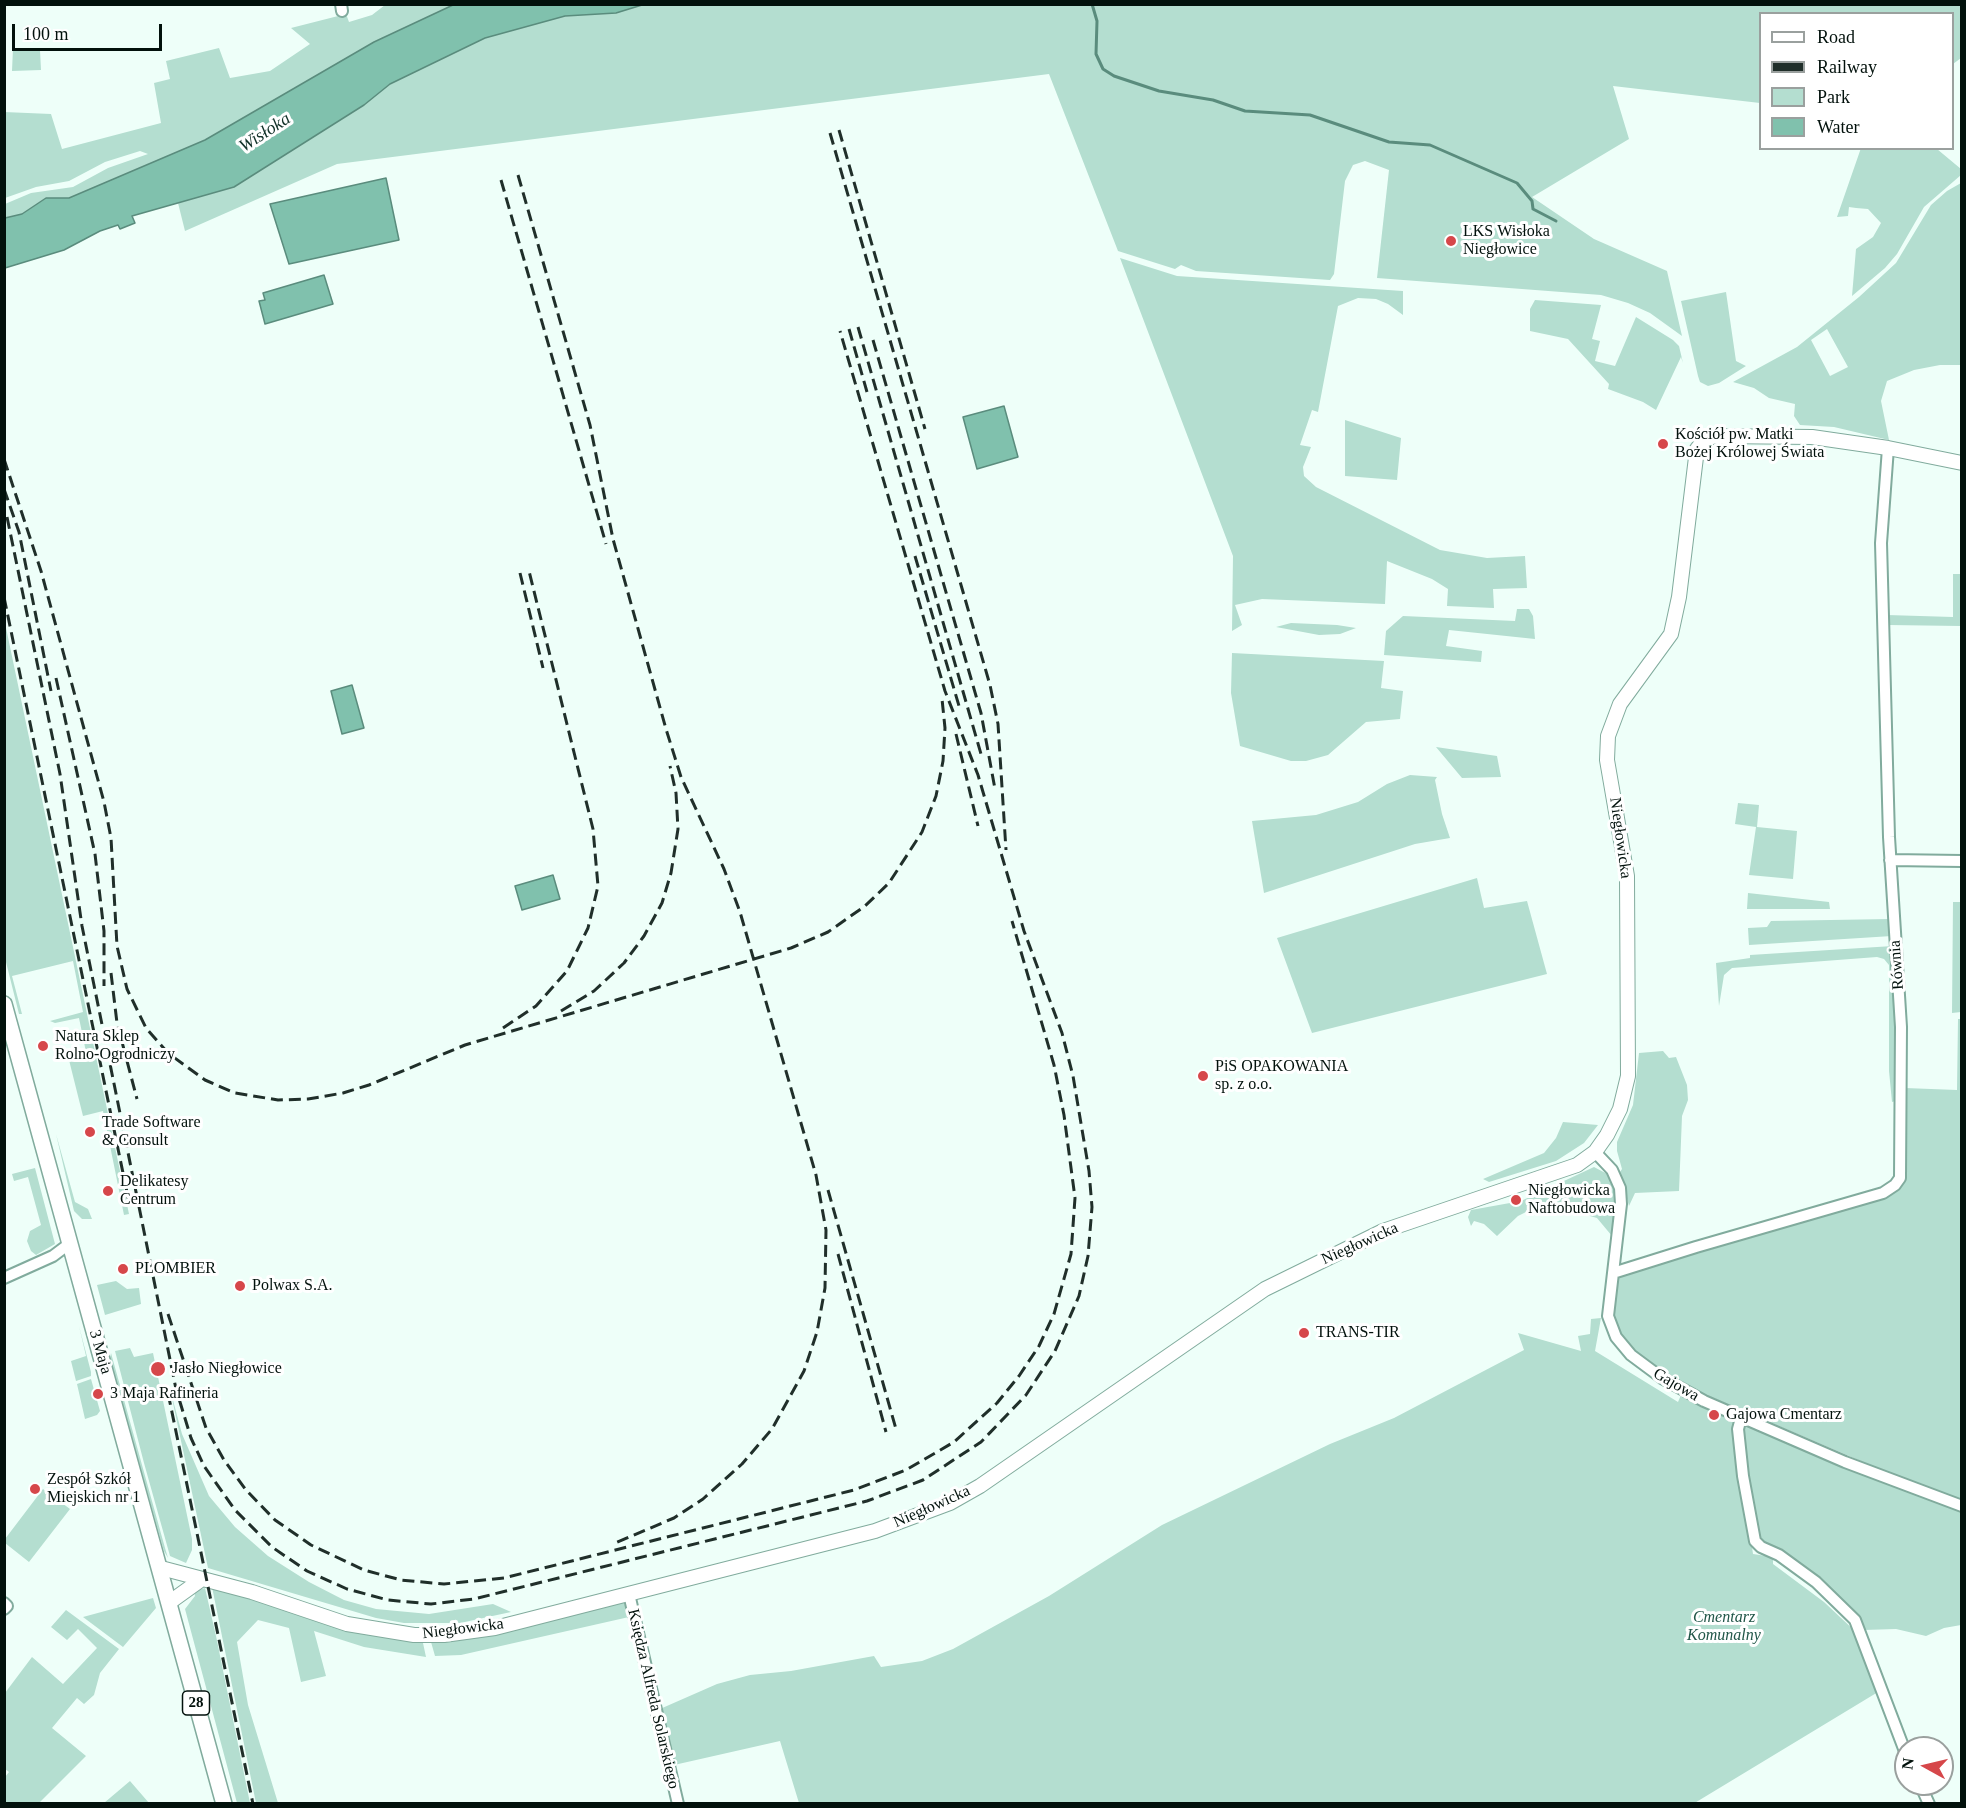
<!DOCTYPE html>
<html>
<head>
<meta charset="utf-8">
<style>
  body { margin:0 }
  #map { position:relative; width:1966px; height:1808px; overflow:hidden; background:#eefff9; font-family:Georgia,serif }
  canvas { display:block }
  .frame { position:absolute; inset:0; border:6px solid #02110c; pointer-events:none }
  .legend { position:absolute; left:1759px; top:12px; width:195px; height:138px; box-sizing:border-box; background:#fff; border:2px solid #9aa09e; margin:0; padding:8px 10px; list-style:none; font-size:18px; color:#02110c }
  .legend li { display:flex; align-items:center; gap:12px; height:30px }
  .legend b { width:30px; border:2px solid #9aa09e }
  .north { position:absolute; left:1894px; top:1736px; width:60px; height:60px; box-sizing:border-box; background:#fff; border:2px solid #9aa09e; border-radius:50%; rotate:278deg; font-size:16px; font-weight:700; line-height:24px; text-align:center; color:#02110c }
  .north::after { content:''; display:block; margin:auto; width:21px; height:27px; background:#d6474a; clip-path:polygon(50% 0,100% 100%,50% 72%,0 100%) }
  .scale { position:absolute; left:12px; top:24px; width:150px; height:27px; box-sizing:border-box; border:3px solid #02110c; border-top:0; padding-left:8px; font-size:18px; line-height:21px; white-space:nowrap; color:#02110c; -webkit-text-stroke:4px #fff; paint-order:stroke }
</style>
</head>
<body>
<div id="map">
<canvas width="1966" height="1808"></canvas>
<div class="frame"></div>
<ul class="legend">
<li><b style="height:8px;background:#fff"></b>Road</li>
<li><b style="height:8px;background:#202f2a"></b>Railway</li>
<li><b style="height:16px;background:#b4ded0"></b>Park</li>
<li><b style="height:16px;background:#80c1ad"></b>Water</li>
</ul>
<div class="north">N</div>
<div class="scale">100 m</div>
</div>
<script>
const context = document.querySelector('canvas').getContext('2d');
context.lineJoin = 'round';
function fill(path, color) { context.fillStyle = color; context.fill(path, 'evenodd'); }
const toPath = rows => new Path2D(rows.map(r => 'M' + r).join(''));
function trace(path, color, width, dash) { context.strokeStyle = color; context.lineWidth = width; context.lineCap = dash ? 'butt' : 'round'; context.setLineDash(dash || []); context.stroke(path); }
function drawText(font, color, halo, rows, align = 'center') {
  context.font = font + ' Georgia,serif'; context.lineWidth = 6; context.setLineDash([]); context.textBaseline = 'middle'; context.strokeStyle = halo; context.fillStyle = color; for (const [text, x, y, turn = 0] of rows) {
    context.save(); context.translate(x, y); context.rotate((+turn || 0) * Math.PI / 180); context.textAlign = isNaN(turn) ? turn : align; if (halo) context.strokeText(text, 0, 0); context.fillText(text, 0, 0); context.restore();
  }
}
const green = toPath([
  [385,5,453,5,374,42,205,140,69,198,46,198,22,214,5,218,5,204,31,193,73,187,108,168,148,154,140,151,105,162,69,181,36,187,5,198,4,112,51,114,62,149,161,123,154,83,170,79,166,61,219,48,230,78,270,71,310,44,291,28,346,14,349,22,372,15],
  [642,5,1961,5,1961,58,1953,64,1952,14,1760,14,1760,103,1613,86,1629,139,1532,197,1594,239,1667,271,1682,336,1650,313,1628,303,1601,295,1377,278,1389,170,1365,161,1353,165,1345,181,1334,274,1330,280,1196,271,1181,265,1175,269,1118,251,1049,74,337,164,185,231,178,203,234,187,364,105,390,84,485,38,518,26,565,16,616,13],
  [13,48,40,50,41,70,12,71],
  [1861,148,1937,149,1961,169,1961,175,1924,207,1897,254,1885,268,1852,296,1856,249,1873,237,1881,223,1868,209,1856,208,1849,207,1848,216,1837,217],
  [1961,183,1961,365,1940,365,1914,370,1887,381,1881,401,1889,440,1834,427,1800,425,1794,416,1795,404,1769,398,1754,388,1733,382,1797,347,1859,297,1896,263,1931,205,1947,191],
  [1827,329,1848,367,1830,376,1811,340],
  [1120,258,1177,276,1403,291,1403,315,1388,304,1376,299,1358,298,1338,306,1318,412,1312,410,1300,445,1311,447,1303,467,1304,476,1316,487,1440,550,1487,558,1525,556,1527,588,1493,589,1494,608,1447,606,1448,589,1432,579,1387,561,1385,604,1262,599,1235,605,1242,625,1232,631,1233,556],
  [1726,292,1736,361,1746,366,1719,383,1708,386,1700,382,1698,376,1681,301],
  [1535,300,1601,305,1592,339,1600,341,1595,361,1615,366,1636,317,1673,340,1679,346,1683,363,1681,357,1656,410,1643,402,1608,389,1609,384,1568,339,1530,331,1530,309],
  [1345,420,1401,438,1397,480,1345,476],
  [1953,574,1961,574,1961,626,1888,625,1887,615,1953,617],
  [1517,609,1529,609,1533,616,1535,639,1449,630,1446,646,1482,651,1481,662,1384,655,1386,631,1403,616,1515,621],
  [5,623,129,1214,124,1215,103,1111,83,1116,69,1060,69,1057,86,1052,79,1018,55,1023,50,1021,83,1012,73,961,12,976,22,1014,19,1014,5,958],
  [1291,623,1337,625,1356,628,1340,634,1319,635,1276,627],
  [1232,653,1384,661,1381,688,1403,691,1400,719,1366,722,1328,755,1306,761,1291,761,1240,746,1231,693],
  [1436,747,1497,756,1501,777,1462,778],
  [1410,775,1437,777,1435,780,1442,814,1450,838,1415,844,1264,893,1252,821,1316,815,1358,802,1387,784],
  [1738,803,1759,805,1757,827,1797,831,1793,879,1749,875,1756,827,1735,824],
  [1477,878,1484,908,1527,901,1547,974,1312,1033,1277,938],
  [1748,893,1829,902,1830,909,1747,909],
  [1953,902,1961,902,1961,1012,1952,1013],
  [1890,919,1892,936,1749,945,1748,928,1767,927,1771,921],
  [1893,946,1898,1100,1892,1102,1889,1071,1889,965,1884,959,1877,957,1732,968,1724,975,1719,1006,1716,963,1750,958,1750,955],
  [1958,1019,1961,1019,1961,1501,1891,1474,1683,1385,1635,1352,1618,1330,1613,1310,1617,1277,1895,1189,1905,1088,1957,1090],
  [1663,1051,1669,1058,1676,1057,1687,1085,1688,1100,1682,1116,1679,1191,1635,1193,1629,1206,1620,1172,1622,1169,1617,1151,1617,1142,1633,1105,1639,1053],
  [1563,1122,1598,1125,1584,1143,1556,1161,1489,1182,1483,1179,1544,1153,1556,1138],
  [56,1134,75,1202,88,1209,92,1219,82,1219,74,1211],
  [1594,1167,1611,1176,1615,1193,1612,1236,1597,1218,1544,1203,1518,1216,1497,1236,1484,1224,1474,1221,1471,1226,1468,1217,1471,1210,1521,1201],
  [35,1168,55,1244,36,1255,31,1251,27,1241,30,1231,41,1225,28,1177,14,1181,12,1174],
  [116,1281,127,1289,139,1288,141,1304,105,1315,97,1285],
  [1601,1318,1595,1351,1678,1402,1681,1395,1734,1422,1753,1554,1773,1557,1773,1564,1824,1602,1857,1633,1878,1692,1693,1804,799,1803,780,1741,674,1765,660,1709,717,1684,750,1675,791,1671,874,1656,881,1667,922,1661,953,1649,1049,1596,1162,1525,1330,1444,1394,1418,1524,1350,1518,1333,1581,1351,1578,1336,1590,1334,1591,1319],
  [79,1326,91,1372,91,1376,76,1381,71,1361,86,1356],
  [130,1348,134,1357,153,1353,192,1539,192,1550,186,1563,170,1556,144,1463,115,1351],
  [111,1353,165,1548,168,1558,164,1551,136,1453,110,1359],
  [91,1379,100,1411,97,1415,85,1419,77,1384],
  [170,1389,182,1434,209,1496,235,1527,268,1556,309,1582,344,1600,376,1609,429,1614,493,1604,511,1612,460,1623,404,1623,376,1618,208,1568],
  [1743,1422,1875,1480,1961,1512,1961,1625,1944,1628,1926,1636,1896,1629,1864,1630,1781,1554,1763,1542,1759,1537,1747,1489],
  [43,1489,70,1509,29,1562,5,1543,5,1539],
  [212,1587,350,1630,423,1643,426,1657,364,1647,314,1631,326,1676,301,1682,289,1628,258,1620,237,1642,248,1705,278,1803,256,1803],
  [205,1588,216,1636,250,1803,237,1803,185,1609,195,1596,194,1591],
  [153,1598,156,1608,123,1647,83,1617],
  [624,1602,629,1617,461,1655,435,1656,431,1642,470,1639,520,1629],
  [66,1610,119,1649,100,1673,94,1695,84,1704,77,1698,52,1728,86,1756,39,1803,5,1803,5,1777,9,1772,5,1769,5,1693,32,1657,63,1684,97,1648,78,1629,67,1640,51,1627],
  [130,1781,149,1803,104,1803]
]);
const water = toPath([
  [453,5,642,5,616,13,565,16,485,38,390,84,364,105,234,187,132,216,135,223,120,229,118,225,100,231,64,250,5,268,5,218,22,214,46,198,69,198,205,140,374,42,453,5],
  [386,178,399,240,289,264,270,204,386,178],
  [324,275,333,304,265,324,259,301,265,300,263,293,324,275],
  [1004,406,1018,457,977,469,963,417,1004,406],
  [352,685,364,728,342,734,331,691,352,685],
  [553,875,560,899,522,910,515,886,553,875]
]);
const stream = toPath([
  [1092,4,1097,21,1096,54,1103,69,1114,76,1159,91,1213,100,1245,111,1310,115,1389,142,1430,145,1517,183,1532,201,1533,209,1556,221]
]);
const street = toPath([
  [341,4,342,11],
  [1890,860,1962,861],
  [1595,1152,1612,1170,1620,1188,1621,1204,1608,1316,1616,1337,1631,1355,1662,1378,1704,1401,1845,1462,1962,1506],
  [1613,1273,1696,1247,1883,1193,1895,1185,1900,1178,1901,1027,1889,837,1881,543,1888,448],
  [4,1278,53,1256,69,1244],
  [1741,1418,1738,1429,1743,1476,1755,1541,1761,1547,1779,1555,1816,1582,1855,1620,1906,1754],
  [629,1594,678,1804],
  [4,1603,7,1606,4,1609],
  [1920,1784,1929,1804]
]);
const secondary = toPath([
  [161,1568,252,1592,347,1624,414,1635,444,1635,495,1628,875,1531,950,1503,980,1486,1265,1289,1383,1231,1577,1165,1595,1152,1607,1135,1620,1109,1628,1076,1627,876,1607,760,1608,736,1620,704,1671,634,1679,597,1697,449,1704,440,1715,436,1812,437,1888,448,1962,463],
  [170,1602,202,1579]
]);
const primary = toPath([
  [4,1004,224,1804]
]);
const rail = toPath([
  [839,130,925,429],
  [830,133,990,685,998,724,1006,850],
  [518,175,590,425,613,539,666,729,681,777,724,869,740,912,816,1175,826,1230,825,1288,817,1332,804,1371,772,1429,742,1464,703,1499,674,1518,615,1543],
  [501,180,606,544],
  [858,327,981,754],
  [849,329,867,392],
  [873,340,981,713,995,789],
  [4,459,41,571,104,802,111,838,117,946,127,989,146,1028,168,1053,205,1080,235,1093,278,1100,308,1099,343,1093,369,1085,465,1045,791,948,828,932,865,906,889,883,922,832,936,796,943,761,945,728,942,699],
  [4,489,19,532,51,691],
  [7,517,60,774,82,926,176,1389,191,1438,204,1466,235,1510,272,1547,307,1571,347,1589,388,1600,431,1604,474,1599,867,1501,923,1480,981,1442,1026,1395,1055,1351,1079,1296,1088,1256,1092,1207,1089,1171,1073,1076,1062,1033,1024,931,978,775,945,691,840,331],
  [915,556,959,706],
  [520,573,543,668],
  [4,597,129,1202],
  [56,678,95,854,104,931,104,986],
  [956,734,978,826],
  [111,973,117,1023,137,1099],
  [561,1011,594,991,624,963,644,936,662,903,671,873,678,829,676,793,670,766],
  [503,1028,536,1006,567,971,588,928,598,886,593,829,529,571],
  [828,1190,896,1429],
  [838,1254,886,1432],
  [168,1314,206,1428,224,1460,246,1490,275,1520,311,1545,364,1570,401,1580,444,1584,504,1578,854,1490,906,1470,954,1442,997,1403,1019,1376,1039,1346,1054,1314,1071,1254,1075,1198,1064,1115,1054,1065,1012,921],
  [168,1393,253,1804]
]);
const markers = [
  [1451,241,6,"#d6474a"],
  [1663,444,6,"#d6474a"],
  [43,1046,6,"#d6474a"],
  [1203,1076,6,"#d6474a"],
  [90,1132,6,"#d6474a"],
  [108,1191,6,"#d6474a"],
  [1516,1200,6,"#d6474a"],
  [123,1269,6,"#d6474a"],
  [240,1286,6,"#d6474a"],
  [1304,1333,6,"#d6474a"],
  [158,1369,8,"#d6474a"],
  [98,1394,6,"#d6474a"],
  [1714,1415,6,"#d6474a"],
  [35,1489,6,"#d6474a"]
];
const shields = [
  [196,1703,27]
];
const shieldNames = [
  ["28",196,1703]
];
const poiNames = [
  ["LKS Wisłoka",1463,232],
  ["Niegłowice",1463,250],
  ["Kościół pw. Matki",1675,435],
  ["Bożej Królowej Świata",1675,453],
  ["Natura Sklep",55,1037],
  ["Rolno-Ogrodniczy",55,1055],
  ["PiS OPAKOWANIA",1215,1067],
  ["sp. z o.o.",1215,1085],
  ["Trade Software",102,1123],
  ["& Consult",102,1141],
  ["Delikatesy",120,1182],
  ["Centrum",120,1200],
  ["Niegłowicka",1528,1191],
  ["Naftobudowa",1528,1209],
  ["PLOMBIER",135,1269],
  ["Polwax S.A.",252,1286],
  ["TRANS-TIR",1316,1333],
  ["Jasło Niegłowice",172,1369],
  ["3 Maja Rafineria",110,1394],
  ["Gajowa Cmentarz",1726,1415],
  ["Zespół Szkół",47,1480],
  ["Miejskich nr 1",47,1498]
];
const streetNames = [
  ["Niegłowicka",1620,838,82],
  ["Równia",1897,965,-94],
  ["Niegłowicka",1360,1244,-24],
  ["3 Maja",100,1352,74],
  ["Gajowa",1676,1385,30],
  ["Niegłowicka",932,1507,-24],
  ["Niegłowicka",463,1629,-7],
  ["Księdza Alfreda Solarskiego",653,1699,77]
];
const parkNames = [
  ["Cmentarz",1724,1618],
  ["Komunalny",1724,1636]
];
const waterNames = [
  ["Wisłoka",265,133,-33]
];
fill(green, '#b4ded0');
fill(water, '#80c1ad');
trace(water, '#5a8c7d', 1.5);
trace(stream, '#5a8c7d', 3);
trace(street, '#81ab9d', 14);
trace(secondary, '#81ab9d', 16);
trace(primary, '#81ab9d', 18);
trace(street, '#fff', 10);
trace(secondary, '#fff', 14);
trace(primary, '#fff', 15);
trace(rail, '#202f2a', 3, [12, 6]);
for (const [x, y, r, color] of markers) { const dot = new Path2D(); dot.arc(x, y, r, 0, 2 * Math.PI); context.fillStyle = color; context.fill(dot); trace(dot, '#fff', 2); }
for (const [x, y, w] of shields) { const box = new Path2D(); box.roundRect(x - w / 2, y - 12, w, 24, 4.5); context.fillStyle = '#fff'; context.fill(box); trace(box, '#02110c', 1.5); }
drawText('bold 15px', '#02110c', null, shieldNames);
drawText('16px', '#02110c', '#fff', poiNames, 'left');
drawText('16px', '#02110c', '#fff', streetNames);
drawText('italic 16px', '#215648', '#fff', parkNames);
drawText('italic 18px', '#123229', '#fff', waterNames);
</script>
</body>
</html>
